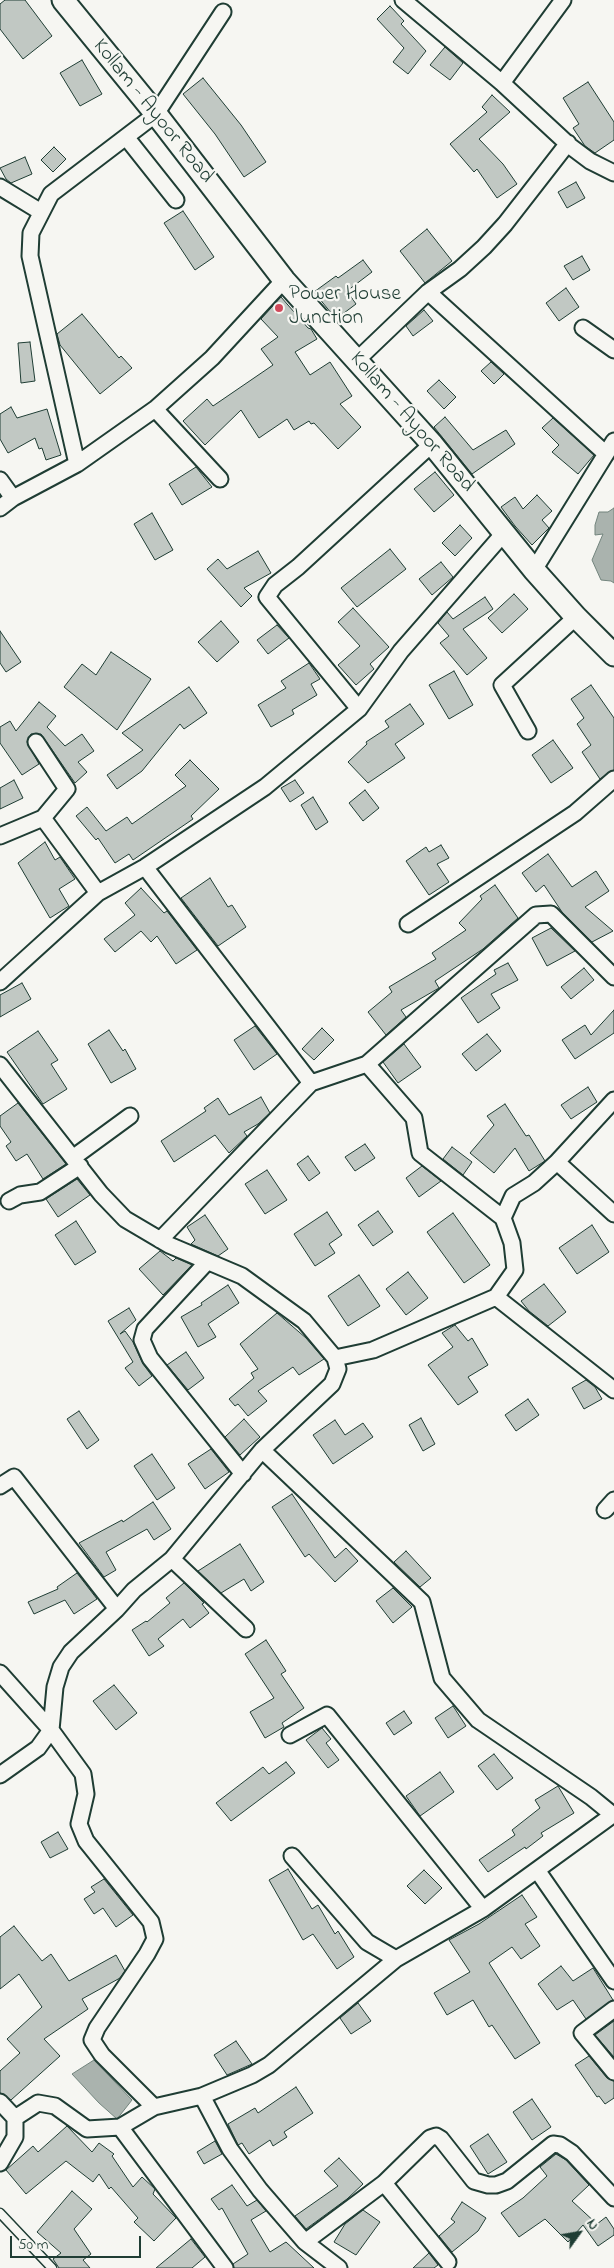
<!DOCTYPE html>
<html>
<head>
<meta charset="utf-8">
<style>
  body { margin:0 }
  #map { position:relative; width:614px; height:2268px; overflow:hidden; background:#f6f6f2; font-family:"Indie Flower",sans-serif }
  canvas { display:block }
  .north { position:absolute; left:554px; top:2208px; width:50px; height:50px; -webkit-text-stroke:4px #f6f6f2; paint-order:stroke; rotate:58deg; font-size:14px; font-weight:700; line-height:20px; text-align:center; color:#1f3d34 }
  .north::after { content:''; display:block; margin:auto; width:18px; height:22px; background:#1f3d34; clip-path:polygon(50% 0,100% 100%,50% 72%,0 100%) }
  .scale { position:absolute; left:10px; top:2236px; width:131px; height:22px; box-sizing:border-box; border:2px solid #1f3d34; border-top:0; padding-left:6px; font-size:15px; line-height:18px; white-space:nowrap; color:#1f3d34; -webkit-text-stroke:4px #f6f6f2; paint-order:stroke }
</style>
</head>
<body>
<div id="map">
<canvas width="614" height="2268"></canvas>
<div class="north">N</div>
<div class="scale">50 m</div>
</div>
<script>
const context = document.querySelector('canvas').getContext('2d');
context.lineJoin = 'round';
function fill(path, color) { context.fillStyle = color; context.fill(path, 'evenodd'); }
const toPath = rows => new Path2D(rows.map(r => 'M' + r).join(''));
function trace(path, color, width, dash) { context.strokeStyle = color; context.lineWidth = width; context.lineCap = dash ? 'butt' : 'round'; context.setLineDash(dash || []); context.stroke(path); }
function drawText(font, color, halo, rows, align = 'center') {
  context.font = font + ' "Indie Flower",sans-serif'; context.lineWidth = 4.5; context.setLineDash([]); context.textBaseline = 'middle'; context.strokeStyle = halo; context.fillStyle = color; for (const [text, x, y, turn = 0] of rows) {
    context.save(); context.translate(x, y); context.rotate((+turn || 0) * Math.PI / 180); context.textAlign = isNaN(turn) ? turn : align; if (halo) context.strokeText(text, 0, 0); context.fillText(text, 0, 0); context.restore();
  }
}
const water = toPath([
  [614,508,614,583,611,581,601,580,592,560,603,534,595,535,595,525,599,512,608,512,614,508],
  [94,2060,132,2100,117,2119,99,2103,72,2074,94,2060]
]);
const building = toPath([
  [5,0,25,0,52,36,23,59,0,29,0,4,5,0],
  [390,6,404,21,401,24,426,51,408,74,393,62,404,48,377,19,390,6],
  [445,47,463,63,450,80,430,65,445,47],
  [82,60,102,94,80,106,60,73,82,60],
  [203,78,241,125,266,162,244,177,215,134,183,94,203,78],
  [588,82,614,122,614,140,595,153,585,146,573,128,579,124,563,98,588,82],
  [492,95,510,112,479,139,503,164,517,184,497,198,477,169,474,172,450,144,487,112,482,107,492,95],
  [54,147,66,159,53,172,41,160,54,147],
  [25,157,32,174,11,183,6,179,0,168,25,157],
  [576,182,585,198,567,208,558,192,576,182],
  [183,211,214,257,195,270,164,223,183,211],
  [427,229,452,261,425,283,400,251,427,229],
  [582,256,590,270,573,280,564,266,582,256],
  [363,260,372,272,347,291,356,304,336,319,314,292,336,276,338,278,363,260],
  [566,288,579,307,559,321,546,303,566,288],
  [281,297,308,328,311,329,317,339,295,352,310,375,330,362,352,396,340,404,361,427,338,449,314,423,311,424,309,421,294,430,287,419,259,438,241,410,205,445,183,421,207,399,213,406,273,365,261,349,278,337,261,319,281,297],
  [424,310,433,321,413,336,406,326,424,310],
  [82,314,119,358,121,356,132,368,100,394,60,345,57,334,82,314],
  [30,342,35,381,21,383,18,343,30,342],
  [491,362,504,374,494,384,481,371,491,362],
  [439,380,456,397,444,409,427,391,439,380],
  [11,407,17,418,47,409,61,455,46,460,42,448,39,449,35,438,8,453,0,439,0,414,11,407],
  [445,417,473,450,506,430,515,444,472,474,434,427,445,417],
  [553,418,594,455,578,474,552,452,559,445,542,428,553,418],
  [196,467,212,487,182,505,169,484,196,467],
  [435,472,454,495,434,512,414,489,435,472],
  [537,495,552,511,542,520,549,528,532,545,515,526,501,507,515,497,523,509,537,495],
  [152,513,173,550,155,560,134,524,152,513],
  [460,525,472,538,455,556,442,543,460,525],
  [390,549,406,569,357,607,341,588,390,549],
  [258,551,271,573,244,588,252,596,241,607,207,569,218,559,227,569,258,551],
  [441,562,453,577,432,595,419,579,441,562],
  [514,594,528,609,502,633,488,618,514,594],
  [485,597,493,609,463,629,487,658,467,675,440,643,449,636,438,623,447,612,453,619,485,597],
  [353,608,389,647,370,664,374,669,356,685,338,665,360,646,338,622,353,608],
  [221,621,239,642,217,662,198,642,221,621],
  [277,625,289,638,268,654,257,640,277,625],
  [0,631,21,662,6,672,0,663,0,631],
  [111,652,151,679,117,730,64,687,82,664,96,675,111,652],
  [309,663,320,679,311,684,317,695,292,710,294,714,271,727,258,705,286,688,281,681,309,663],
  [454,671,473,705,449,719,429,685,454,671],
  [591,685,614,718,614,770,600,779,582,752,591,745,577,724,584,718,571,699,591,685],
  [189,687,207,713,184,729,180,724,142,771,117,789,107,775,143,750,122,733,189,687],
  [39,702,56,716,47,727,65,746,82,734,94,751,78,762,87,772,75,783,41,734,31,734,27,742,39,764,22,775,0,743,0,727,10,721,16,731,39,702],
  [410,704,424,724,395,744,405,758,368,783,348,762,367,744,366,742,389,727,385,721,410,704],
  [553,740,573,768,551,783,532,755,553,740],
  [190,760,219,789,191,816,193,819,133,860,129,854,115,863,98,838,96,840,76,816,87,807,106,831,127,817,132,824,186,786,175,775,190,760],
  [14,780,23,798,0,809,0,788,14,780],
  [295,780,304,793,290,802,281,788,295,780],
  [365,790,379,808,363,821,349,803,365,790],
  [313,797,328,822,316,830,301,805,313,797],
  [45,842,55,860,60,857,75,879,59,889,69,906,50,918,18,863,45,842],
  [441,845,449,858,437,864,449,882,429,895,406,861,426,847,429,852,441,845],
  [548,854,572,887,596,871,609,891,585,907,613,931,592,942,562,912,544,885,536,892,522,873,548,854],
  [210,878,228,907,232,905,246,927,218,946,181,898,210,878],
  [495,885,518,918,483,949,435,981,439,988,401,1010,406,1017,386,1035,368,1012,392,992,389,987,436,959,432,953,466,930,459,923,482,899,480,896,495,885],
  [141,888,164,913,167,911,197,950,176,964,157,936,151,942,141,931,115,952,104,939,135,915,125,903,141,888],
  [551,928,575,951,547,966,532,938,551,928],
  [508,963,518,980,491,994,500,1008,478,1023,461,998,496,974,494,970,508,963],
  [584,968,594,980,571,999,561,987,584,968],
  [22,983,31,999,0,1017,0,995,22,983],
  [614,1010,614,1033,575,1059,562,1040,585,1025,591,1035,614,1010],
  [255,1026,277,1054,254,1070,234,1040,255,1026],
  [322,1028,334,1040,314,1060,302,1049,322,1028],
  [109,1030,123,1051,125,1049,136,1069,111,1083,88,1044,109,1030],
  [38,1031,58,1060,51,1064,67,1089,43,1104,7,1052,38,1031],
  [487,1034,501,1051,476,1071,462,1054,487,1034],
  [404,1044,421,1067,398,1083,383,1062,404,1044],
  [588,1087,597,1102,571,1119,561,1105,588,1087],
  [261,1097,270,1113,258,1124,244,1132,247,1136,229,1153,215,1135,174,1162,161,1141,206,1111,204,1108,218,1098,229,1115,261,1097],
  [18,1103,66,1164,43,1179,27,1154,16,1161,6,1146,11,1142,0,1126,0,1116,18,1103],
  [505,1104,526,1136,529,1135,545,1161,529,1171,515,1148,494,1173,470,1153,494,1125,487,1116,505,1104],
  [365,1144,375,1158,355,1171,345,1157,365,1144],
  [452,1147,472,1162,463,1175,443,1159,452,1147],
  [308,1156,320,1173,309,1181,297,1164,308,1156],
  [422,1166,441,1181,419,1197,406,1178,422,1166],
  [267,1170,287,1200,265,1214,245,1184,267,1170],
  [77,1179,90,1195,58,1217,46,1199,77,1179],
  [378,1211,393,1232,373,1246,358,1225,378,1211],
  [327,1212,342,1235,329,1244,335,1253,315,1266,294,1234,327,1212],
  [453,1213,490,1265,464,1283,427,1232,453,1213],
  [205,1215,228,1249,218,1256,191,1244,195,1240,187,1227,205,1215],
  [76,1221,96,1252,75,1265,55,1235,76,1221],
  [592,1225,609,1252,577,1274,559,1248,592,1225],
  [160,1251,173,1261,176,1258,192,1265,163,1295,139,1269,160,1251],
  [408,1272,428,1298,406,1315,386,1289,408,1272],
  [359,1275,380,1306,348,1326,328,1296,359,1275],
  [544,1284,566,1312,548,1326,529,1311,521,1301,544,1284],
  [228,1285,239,1303,208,1324,216,1337,198,1347,181,1317,202,1305,201,1303,228,1285],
  [129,1308,136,1320,120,1334,125,1331,133,1342,143,1364,152,1376,139,1386,125,1368,133,1362,108,1321,129,1308],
  [277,1313,306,1338,324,1359,299,1375,293,1367,258,1391,267,1401,248,1416,238,1404,235,1406,229,1399,254,1378,251,1373,258,1369,240,1344,277,1313],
  [455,1325,468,1341,472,1338,488,1365,468,1377,478,1392,458,1405,428,1365,453,1347,442,1333,455,1325],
  [186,1352,204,1378,188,1390,167,1365,186,1352],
  [586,1380,595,1387,602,1399,584,1409,572,1388,586,1380],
  [528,1399,539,1415,516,1431,505,1415,528,1399],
  [79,1411,99,1440,87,1449,67,1419,79,1411],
  [421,1418,435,1444,423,1451,409,1425,421,1418],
  [244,1419,260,1437,240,1455,225,1437,244,1419],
  [335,1420,345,1435,363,1423,373,1437,333,1464,313,1435,335,1420],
  [211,1449,229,1472,205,1489,188,1464,211,1449],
  [152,1454,175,1488,157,1500,134,1466,152,1454],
  [292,1494,335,1558,346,1548,358,1561,335,1582,309,1554,305,1557,272,1507,292,1494],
  [153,1502,171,1529,154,1540,147,1529,106,1552,116,1570,104,1577,79,1543,122,1520,123,1522,153,1502],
  [240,1544,264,1582,251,1591,244,1579,221,1593,198,1571,240,1544],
  [406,1551,431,1578,420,1587,394,1562,406,1551],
  [77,1573,97,1599,74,1614,65,1600,34,1614,28,1602,58,1589,57,1587,77,1573],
  [184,1583,204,1603,202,1604,209,1613,190,1628,183,1619,158,1639,164,1646,149,1656,132,1630,146,1621,147,1622,170,1603,166,1598,184,1583],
  [393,1588,412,1607,393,1623,376,1601,393,1588],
  [266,1640,286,1671,281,1674,304,1708,282,1723,284,1727,265,1738,250,1712,274,1698,245,1654,266,1640],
  [114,1685,137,1713,116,1730,93,1701,114,1685],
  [453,1706,466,1726,448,1738,435,1718,453,1706],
  [404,1711,412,1723,394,1735,386,1723,404,1711],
  [322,1728,331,1739,326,1743,339,1760,328,1768,306,1740,322,1728],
  [494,1754,513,1778,497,1790,478,1766,494,1754],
  [286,1762,295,1773,231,1821,216,1803,263,1767,269,1774,286,1762],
  [440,1772,454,1792,420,1816,406,1796,440,1772],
  [558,1786,574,1813,541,1833,543,1836,526,1849,525,1847,488,1872,479,1860,515,1835,512,1830,540,1808,535,1800,558,1786],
  [58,1832,68,1849,50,1858,41,1842,58,1832],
  [288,1869,312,1909,318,1905,335,1934,338,1931,354,1957,337,1969,313,1934,303,1940,269,1880,288,1869],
  [424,1870,442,1888,425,1904,407,1886,424,1870],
  [104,1879,133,1915,116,1927,103,1908,94,1914,84,1899,95,1892,91,1887,104,1879],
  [522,1895,537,1917,525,1924,540,1946,521,1959,512,1947,489,1963,540,2043,515,2059,492,2025,489,2027,473,2000,447,2015,434,1993,470,1972,449,1940,479,1924,522,1895],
  [14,1926,42,1961,51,1954,69,1981,116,1955,125,1971,120,1978,82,1999,88,2009,44,2039,60,2056,11,2100,0,2093,0,2071,20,2053,7,2039,42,2007,19,1974,0,1989,0,1937,14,1926],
  [561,1966,573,1981,593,1968,613,2000,586,2019,573,2000,557,2010,538,1984,561,1966],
  [358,2003,371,2021,351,2034,340,2018,358,2003],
  [614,2021,614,2057,595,2035,614,2021],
  [236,2041,252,2064,227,2075,214,2055,236,2041],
  [589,2056,607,2078,614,2081,614,2098,605,2104,599,2096,597,2097,575,2065,589,2056],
  [296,2087,313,2113,284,2132,287,2137,273,2146,270,2140,249,2154,242,2143,238,2145,228,2124,255,2108,258,2113,296,2087],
  [532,2099,551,2127,532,2140,513,2112,532,2099],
  [67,2126,92,2152,99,2143,114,2154,112,2156,133,2187,142,2177,155,2189,153,2194,176,2218,154,2241,134,2222,138,2218,111,2187,109,2189,99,2174,93,2182,66,2161,26,2194,6,2170,33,2146,38,2152,67,2126],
  [488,2134,507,2162,488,2174,470,2146,488,2134],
  [215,2141,222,2154,204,2164,197,2152,215,2141],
  [556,2154,566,2160,589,2185,572,2201,597,2224,606,2217,614,2229,614,2235,598,2246,583,2225,568,2242,545,2219,519,2237,501,2213,523,2198,547,2176,540,2167,556,2154],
  [339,2158,363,2184,347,2199,306,2229,295,2216,338,2186,324,2171,339,2158],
  [232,2185,247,2206,257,2200,266,2211,251,2220,270,2252,286,2242,314,2268,234,2268,233,2264,248,2254,222,2208,219,2210,211,2199,232,2185],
  [72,2191,92,2209,74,2229,91,2254,83,2260,90,2268,59,2268,53,2259,61,2253,37,2232,72,2191],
  [462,2202,486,2218,478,2231,452,2252,439,2236,455,2222,451,2219,462,2202],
  [363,2210,380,2222,356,2255,334,2242,345,2224,363,2210],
  [191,2239,205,2257,192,2268,156,2268,191,2239],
  [429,2253,438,2265,434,2268,413,2268,429,2253]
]);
const service = toPath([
  [0,2213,52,2268]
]);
const minor = toPath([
  [403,0,502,83,570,146,590,161,614,173],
  [502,83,563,0],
  [126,137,176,200],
  [0,187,41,212],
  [428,292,606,454],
  [583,328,614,350],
  [357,360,428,292,460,269,484,247,505,224,568,143],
  [155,409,220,479],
  [77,464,30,256,31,233,51,194,156,114,223,12],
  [0,480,13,498],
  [0,508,13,498,77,464,155,409,212,358,284,280],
  [534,570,614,441],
  [359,709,267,597,275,585,298,567,432,444],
  [528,731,502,685,576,617],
  [36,742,67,789,43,818],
  [0,836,43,818,98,893],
  [145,867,311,1083],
  [408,924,575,813,614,779],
  [0,982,98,893,145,867,265,787,359,709,401,651,504,533],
  [367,1064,414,1118,420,1153,503,1218],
  [0,1065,101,1194,125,1219,169,1245,242,1276,304,1321,335,1358],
  [74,1157,130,1116],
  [557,1162,614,1214],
  [9,1201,20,1195,40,1192,80,1166],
  [160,1240,311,1083,367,1064,536,915,551,914,614,977],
  [207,1262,145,1329,142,1340,150,1358,243,1474],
  [496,1297,614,1390],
  [262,1450,422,1602,442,1678,478,1720,591,1797,613,1815],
  [0,1486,14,1477,117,1609],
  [605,1510,614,1500],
  [172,1559,246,1629],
  [0,1673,51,1730,83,1774,86,1794,79,1824,86,1841,151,1922,155,1939,147,1954,97,2028,92,2040,102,2055,154,2107],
  [290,1735,327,1715,483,1909],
  [0,1775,38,1748,51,1730,55,1687,61,1667,71,1652,117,1609,134,1590,172,1559,262,1450,332,1384,338,1369,335,1358,373,1350,496,1297,515,1270,512,1243,503,1218,513,1196,534,1183,557,1162,614,1100],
  [292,1856,367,1942,396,1959],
  [537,1870,614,1981],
  [614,2009,582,2033,614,2072],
  [202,2096,252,2075,269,2065,396,1959,483,1909,614,1814],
  [0,2102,15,2118,15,2137,0,2163],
  [15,2118,38,2103,55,2106,87,2129,120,2127,154,2107,202,2096,230,2149,260,2190,305,2242,384,2183,430,2138,436,2136,441,2139,474,2181,488,2185,496,2185,507,2181,553,2144,560,2145,572,2153,614,2198],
  [120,2127,225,2268],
  [384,2183,448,2262],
  [305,2242,339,2268]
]);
const secondary = toPath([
  [63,0,156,114,284,280,432,444,534,570,576,617,614,655]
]);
const markers = [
  [279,308,5,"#d1495b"]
];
const streetNames = [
  ["Kollam - Ayoor Road",152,112,51],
  ["Kollam - Ayoor Road",411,423,49]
];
const poiNames = [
  ["Power House",289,296],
  ["Junction",289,320]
];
fill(water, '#aab3ae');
trace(water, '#72847d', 1);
fill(building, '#c1c8c3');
trace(building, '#1f3d34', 1);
trace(service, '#1f3d34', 11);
trace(minor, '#1f3d34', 19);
trace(secondary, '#1f3d34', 25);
trace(service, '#f6f6f2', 8);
trace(minor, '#f6f6f2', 15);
trace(secondary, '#f6f6f2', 21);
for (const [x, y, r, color] of markers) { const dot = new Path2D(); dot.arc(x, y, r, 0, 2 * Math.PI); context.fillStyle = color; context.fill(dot); trace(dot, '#f6f6f2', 2); }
drawText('21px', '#1f3d34', '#f6f6f2', streetNames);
drawText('21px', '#1f3d34', '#f6f6f2', poiNames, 'left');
</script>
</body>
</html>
